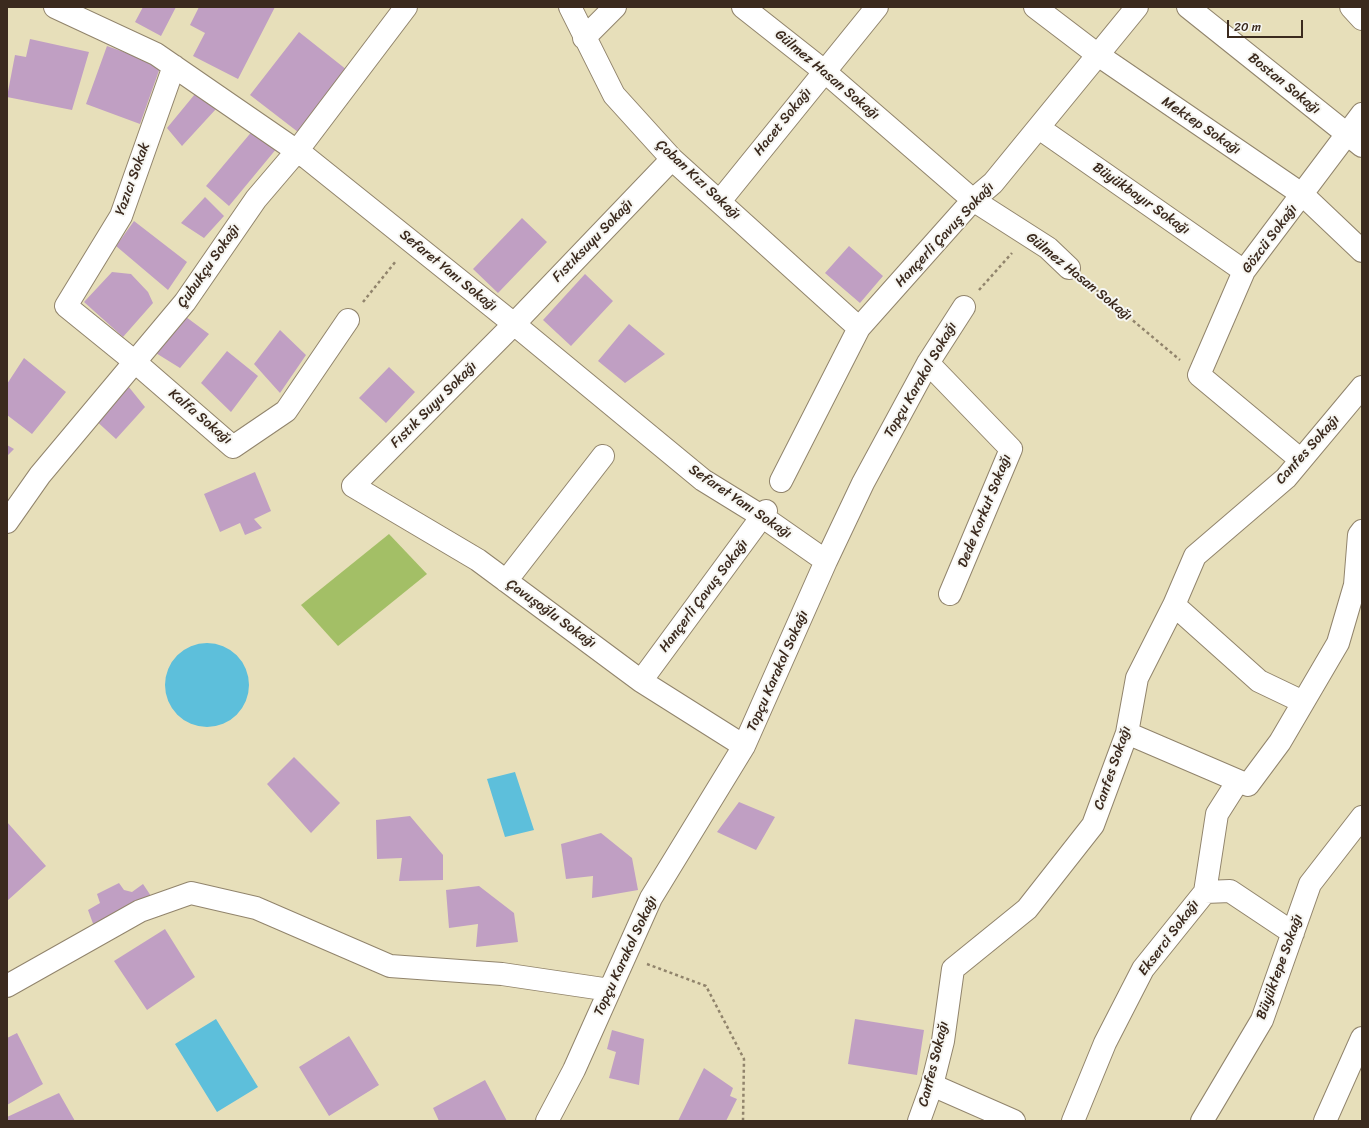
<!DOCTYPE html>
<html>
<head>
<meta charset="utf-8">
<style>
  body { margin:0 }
  #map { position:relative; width:1369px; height:1128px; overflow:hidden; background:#e7dfba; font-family:Sriracha,sans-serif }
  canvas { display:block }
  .frame { position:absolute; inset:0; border:8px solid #3b2a1e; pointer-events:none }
  .scale { position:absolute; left:1227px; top:20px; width:76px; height:18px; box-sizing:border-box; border:2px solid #3b2a1e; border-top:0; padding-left:5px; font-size:12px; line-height:14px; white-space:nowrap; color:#3b2a1e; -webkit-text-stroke:3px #f6f6f2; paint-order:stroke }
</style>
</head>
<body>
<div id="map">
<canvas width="1369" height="1128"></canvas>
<div class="frame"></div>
<div class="scale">20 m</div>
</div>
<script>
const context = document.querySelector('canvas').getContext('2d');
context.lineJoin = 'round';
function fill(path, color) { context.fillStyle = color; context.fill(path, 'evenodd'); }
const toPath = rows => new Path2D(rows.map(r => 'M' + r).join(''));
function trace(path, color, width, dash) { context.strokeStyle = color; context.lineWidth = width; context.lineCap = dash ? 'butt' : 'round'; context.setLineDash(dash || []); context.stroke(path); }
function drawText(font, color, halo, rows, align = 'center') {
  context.font = font + ' Sriracha,sans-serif'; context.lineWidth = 4; context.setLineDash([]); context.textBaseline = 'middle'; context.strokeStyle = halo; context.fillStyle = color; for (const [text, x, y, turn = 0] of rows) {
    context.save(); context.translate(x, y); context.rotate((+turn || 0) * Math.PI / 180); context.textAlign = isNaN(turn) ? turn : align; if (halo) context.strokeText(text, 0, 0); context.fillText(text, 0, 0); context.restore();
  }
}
const green = toPath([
  [389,534,427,574,338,646,301,605]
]);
const water = toPath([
  '165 685a42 42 0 1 1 84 0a42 42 0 1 1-84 0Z',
  [515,772,534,830,505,837,487,779],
  [216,1019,258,1087,217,1112,175,1044]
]);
const building = toPath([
  [143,7,176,7,161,36,135,22],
  [199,7,275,7,238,79,193,56,205,33,190,25],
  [299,32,347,70,298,132,250,95],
  [30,39,89,52,72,110,7,97,15,55,26,57],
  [107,46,161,65,140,124,86,104],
  [195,94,216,109,182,146,167,128],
  [254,129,277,148,229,206,206,186],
  [205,197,224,216,204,238,181,223],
  [522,218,547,242,498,293,473,269],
  [134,221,187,262,168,290,116,246],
  [849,246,883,276,860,303,825,273],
  [112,272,131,274,148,292,153,303,123,337,84,302],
  [585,274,613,301,571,346,543,320],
  [182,314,209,334,180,368,151,350],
  [629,324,665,354,625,383,598,361],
  [280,330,306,355,280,393,254,364],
  [227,351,258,376,231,412,201,383],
  [24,358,66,392,32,434,7,415,7,384],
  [389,367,415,392,386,423,359,398],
  [124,381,145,407,116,439,93,418],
  [7,445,14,449,7,456],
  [255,472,271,511,254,519,262,528,245,535,240,523,220,532,204,494],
  [294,757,340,803,311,833,267,784],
  [739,802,775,817,756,850,717,832],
  [410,816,443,855,443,880,399,881,402,858,377,859,376,820],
  [7,822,46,866,7,901],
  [601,833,632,858,638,890,592,898,593,876,566,879,561,844],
  [119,883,124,890,132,892,143,884,153,899,95,929,88,910,100,903,97,894],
  [479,886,514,913,518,942,476,947,478,924,449,928,446,890],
  [165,929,195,977,147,1010,114,961],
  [855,1019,924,1030,917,1075,848,1064],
  [612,1030,644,1039,639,1085,609,1078,616,1052,607,1049],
  [17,1033,43,1084,7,1105,7,1038],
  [349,1036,379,1085,329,1116,299,1067],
  [704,1068,733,1088,730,1096,737,1099,726,1121,678,1121],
  [485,1080,507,1121,439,1121,433,1108],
  [59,1093,75,1121,7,1121,7,1117]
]);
const path = toPath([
  [1087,282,1180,360],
  [979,290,1012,253],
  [363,302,396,261],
  [647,964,706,986,744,1059,743,1121]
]);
const minor = toPath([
  [55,7,156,54,307,158,514,324,703,480,763,517,826,561],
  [570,7,614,95,672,159,859,328],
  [743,7,824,71,973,200,1048,248,1069,268],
  [1035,7,1098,55,1303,195,1362,251],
  [1188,7,1362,146],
  [584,38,615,7],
  [174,66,121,216,66,306,135,362,233,447,286,411,348,320],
  [1039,128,1244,271],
  [672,159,514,324,353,486,478,560,641,681,744,746],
  [720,201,877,7],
  [928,363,1011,449,950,594],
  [1301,460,1199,375,1244,271,1362,114],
  [781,481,859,328,973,200,993,183,1137,7],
  [7,522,40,475,185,302,256,199,297,151,406,7],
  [506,581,603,456],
  [1174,605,1259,681,1303,702],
  [641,681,766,511],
  [1127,733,1248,785,1280,742,1338,643,1355,585,1359,535,1362,531],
  [1205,892,1217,814,1238,781],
  [7,986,140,911,191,893,256,908,390,966,502,974,610,990],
  [932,1085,1014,1121],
  [547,1121,574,1070,651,898,744,746,826,561,863,483,928,363,964,307],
  [919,1121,932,1085,943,1041,953,969,1027,909,1093,825,1127,733,1137,678,1174,605,1195,556,1286,478,1362,387],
  [1073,1121,1105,1043,1143,969,1205,892,1230,891,1293,933],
  [1202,1121,1262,1020,1310,884,1362,817],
  [1325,1121,1362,1038]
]);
const major = toPath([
  [1351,7,1362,19]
]);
const streetNames = [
  ["Gülmez Hasan Sokağı",827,75,40],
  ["Bostan Sokağı",1284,84,39],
  ["Hacet Sokağı",783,122,-51],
  ["Mektep Sokağı",1201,126,34],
  ["Yazıcı Sokak",133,179,-70],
  ["Çoban Kızı Sokağı",698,180,43],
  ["Büyükbayır Sokağı",1141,199,35],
  ["Hançerli Çavuş Sokağı",945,235,-47],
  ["Gözcü Sokağı",1270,239,-53],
  ["Fıstıksuyu Sokağı",593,241,-46],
  ["Çubukçu Sokağı",209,266,-55],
  ["Sefaret Yanı Sokağı",448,271,39],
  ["Gülmez Hasan Sokağı",1079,277,39],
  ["Topçu Karakol Sokağı",921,380,-60],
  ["Fıstık Suyu Sokağı",434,405,-45],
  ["Kalfa Sokağı",200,417,40],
  ["Canfes Sokağı",1308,450,-48],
  ["Sefaret Yanı Sokağı",740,502,34],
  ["Dede Korkut Sokağı",985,511,-68],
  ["Hançerli Çavuş Sokağı",704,596,-53],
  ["Çavuşoğlu Sokağı",551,614,36],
  ["Topçu Karakol Sokağı",778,671,-66],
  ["Canfes Sokağı",1113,768,-71],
  ["Ekserci Sokağı",1169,938,-53],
  ["Topçu Karakol Sokağı",626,956,-65],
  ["Büyüktepe Sokağı",1280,967,-70],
  ["Canfes Sokağı",934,1064,-76]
];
fill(green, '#a3bf66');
fill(water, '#5dbfdb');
fill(building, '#c09fc3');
trace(minor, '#91846c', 24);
trace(major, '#91846c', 24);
trace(path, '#91846c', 2.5, [3, 3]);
trace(minor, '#fff', 22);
trace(major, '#fff', 22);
drawText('14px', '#3b2a1e', '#f6f6f2', streetNames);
</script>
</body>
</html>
